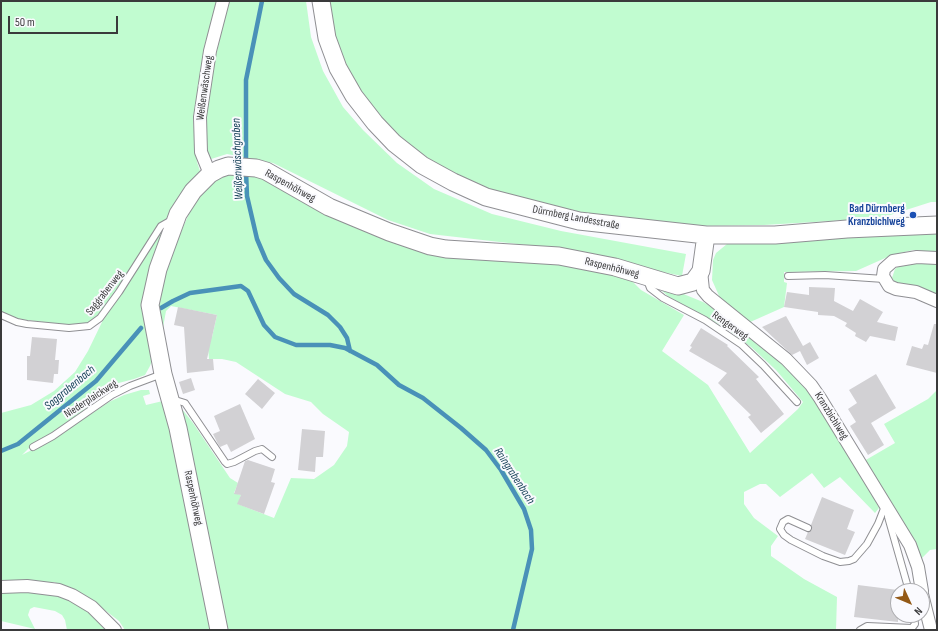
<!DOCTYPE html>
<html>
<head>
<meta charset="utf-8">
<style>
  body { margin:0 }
  #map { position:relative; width:938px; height:631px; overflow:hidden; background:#fafafe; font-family:"Sofia Sans Condensed",sans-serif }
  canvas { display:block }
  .frame { position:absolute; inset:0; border:2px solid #3a3a3b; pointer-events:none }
  .north { position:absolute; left:890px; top:583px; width:40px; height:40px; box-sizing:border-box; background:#fafafe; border:1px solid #adadb0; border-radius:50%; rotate:134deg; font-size:11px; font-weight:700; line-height:16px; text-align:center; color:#3a3a3b }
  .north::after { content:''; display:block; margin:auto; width:14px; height:18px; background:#935916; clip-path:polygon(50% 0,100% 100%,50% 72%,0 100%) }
  .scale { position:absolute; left:8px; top:16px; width:110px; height:18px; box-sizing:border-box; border:2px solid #3a3a3b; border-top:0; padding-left:5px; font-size:12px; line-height:14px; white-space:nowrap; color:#3a3a3b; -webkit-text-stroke:3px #fafafe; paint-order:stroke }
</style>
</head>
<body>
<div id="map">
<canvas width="938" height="631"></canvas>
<div class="frame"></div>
<div class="north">N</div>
<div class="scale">50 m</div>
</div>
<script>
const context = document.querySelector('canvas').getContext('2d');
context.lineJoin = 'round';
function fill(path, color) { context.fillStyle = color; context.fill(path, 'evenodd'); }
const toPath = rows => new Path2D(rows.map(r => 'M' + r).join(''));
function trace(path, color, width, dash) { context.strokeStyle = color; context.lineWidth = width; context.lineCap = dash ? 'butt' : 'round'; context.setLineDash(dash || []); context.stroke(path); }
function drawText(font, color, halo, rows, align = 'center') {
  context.font = font + ' "Sofia Sans Condensed",sans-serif'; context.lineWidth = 4; context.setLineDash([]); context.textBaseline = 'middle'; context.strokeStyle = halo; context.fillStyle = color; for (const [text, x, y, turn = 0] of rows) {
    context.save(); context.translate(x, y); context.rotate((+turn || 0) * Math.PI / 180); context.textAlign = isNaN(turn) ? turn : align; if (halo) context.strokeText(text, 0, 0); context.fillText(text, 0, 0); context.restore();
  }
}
const green = toPath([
  [1,1,219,1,205,43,193,119,197,162,201,174,161,276,193,205,206,186,223,175,237,172,262,177,407,246,558,262,630,279,641,290,684,315,662,351,708,385,750,453,798,409,803,402,776,370,751,347,724,327,669,297,661,290,681,293,703,302,727,316,765,345,806,385,861,472,879,508,875,513,840,477,824,488,812,473,780,497,766,484,760,484,744,492,744,504,754,518,778,536,771,546,771,556,804,579,837,597,836,630,227,630,182,409,193,423,230,478,238,483,234,493,241,495,238,504,274,518,291,478,314,479,334,465,347,446,349,432,323,414,311,402,285,394,236,362,222,359,209,359,207,336,212,337,217,315,171,306,166,311,162,333,150,366,145,375,134,379,111,385,74,419,33,444,22,455,55,438,109,402,124,395,141,390,149,390,150,394,143,396,146,405,167,400,213,630,125,630,119,621,93,601,54,582,1,582,1,413,31,405,54,391,75,372,88,351,103,320,98,316,88,324,68,325,18,319,1,312],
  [229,1,306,1,311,37,323,71,343,107,363,130,397,163,434,189,492,214,561,231,686,254,682,276,535,246,430,234,388,220,273,163,227,154,208,160,206,122,212,72],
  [329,1,937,1,937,202,931,202,881,218,764,225,689,226,596,215,529,201,480,186,438,165,400,138,368,102,346,66,332,28],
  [937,232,937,252,913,250,892,255,856,271,784,272,784,282,787,283,784,307,748,323,720,298,712,280,713,260,716,253,727,244],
  [916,262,937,264,937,297,895,282,892,278,895,269,899,266],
  [937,390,937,549,930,550,920,560,864,461,895,443,884,424,928,399],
  [18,591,58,596,72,601,85,609,109,630,67,630,65,620,62,615,55,611,34,607,30,609,28,615,35,629,1,621,1,592]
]);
const stream = toPath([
  [246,164,246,80,262,1],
  [246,171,247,196,257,239,266,260,279,278,294,294,328,315,340,327,347,338,350,351],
  [161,308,173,301,190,293,241,286,248,291,264,325,275,337,296,345,330,345,345,348,377,365,399,385,423,398,461,428,486,450,501,470,524,509,531,530,532,549,513,630],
  [1,451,18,444,96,381,141,328]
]);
const building = toPath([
  [809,287,835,288,834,301,853,311,860,299,883,312,877,322,898,327,895,341,870,336,866,342,855,336,856,333,845,326,847,323,834,316,818,315,818,312,784,307,787,292,809,295],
  [178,307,217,315,207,359,213,359,214,370,187,373,184,327,174,325],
  [786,316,803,346,810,342,819,358,807,365,800,351,792,355,762,327],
  [934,324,937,324,937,373,906,365,912,346,922,349,924,344,928,345],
  [701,328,728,345,727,346,759,377,756,379,784,414,761,433,748,417,751,415,718,383,727,373,689,351,692,347,690,346],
  [32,337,57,339,55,360,59,360,58,374,54,374,53,383,27,380,27,356,30,356],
  [876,374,896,408,871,423,884,445,868,455,850,426,856,422,848,409,857,403,849,390],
  [191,378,195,390,183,394,179,382],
  [258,379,275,393,262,409,245,394],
  [240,404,255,439,231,452,227,444,220,447,218,444,213,434,220,431,214,416],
  [302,429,325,431,323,457,316,457,315,472,298,470],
  [248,460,275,469,271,482,275,483,264,514,237,504,241,495,234,494,245,461],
  [822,497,854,510,847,529,855,532,845,555,805,539,808,532,812,529,811,525],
  [858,585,898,590,898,622,854,617]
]);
const lane = toPath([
  [788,276,825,275,884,279],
  [647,280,650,288,663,298,705,320,742,345,763,365,797,402],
  [1,315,17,322,27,324,69,328,89,326,100,318,119,292,161,226,168,222,174,223],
  [172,399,185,403,225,462,227,464,234,462,255,451,262,449,272,457],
  [33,447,53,436,112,395,130,386,162,374],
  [888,517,909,591],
  [808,528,788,519,783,522,780,529,784,535,791,540,823,556,840,562,849,561,854,559,867,544,878,524,885,506],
  [860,630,867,626,912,628,915,624,914,615]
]);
const street = toPath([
  [210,174,201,152,200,117,210,51,223,1],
  [937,258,917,257,893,261,884,269,883,276,889,286,896,289,916,292,937,301],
  [701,271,703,290,708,296,786,359,811,385,820,398,910,545,918,567,922,591],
  [1,587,27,586,59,590,72,595,92,607,115,630],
  [922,594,931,630]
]);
const secondary = toPath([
  [321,1,327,38,338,68,354,96,375,123,394,143,422,165,453,182,486,197,579,221,706,235,775,235,847,229,937,225],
  [219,630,178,428,163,374,150,305,158,269,178,214,193,191,210,174,219,169,228,166,256,168,266,171,329,207,389,232,430,246,446,249,559,256,615,267,678,286,693,282,701,271,706,235]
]);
const markers = [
  [913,215,4,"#1a4fb4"]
];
const streetNames = [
  ["Weißenwäschweg",205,88,-82],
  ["Raspenhöhweg",290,186,29],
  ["Dürrnberg Landesstraße",576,218,11],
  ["Raspenhöhweg",612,268,14],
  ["Saggrabenweg",105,293,-52],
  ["Rengerweg",730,326,35],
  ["Niederplaickweg",91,399,-33],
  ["Kranzbichlweg",831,416,58],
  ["Raspenhöhweg",193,498,78]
];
const transitNames = [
  ["Bad Dürrnberg",905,209],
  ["Kranzbichlweg",905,222]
];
const waterNames = [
  ["Weißenwäschgraben",238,159,-92],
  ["Saggrabenbach",70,388,-40],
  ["Raingrabenbach",514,476,57]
];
fill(green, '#c1fcd0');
trace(stream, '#4991b8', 4.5);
fill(building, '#d2d1d4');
trace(lane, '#8f8f93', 8);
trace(street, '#8f8f93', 14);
trace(secondary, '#8f8f93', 19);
trace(lane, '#fff', 6);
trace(street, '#fff', 12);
trace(secondary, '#fff', 17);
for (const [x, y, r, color] of markers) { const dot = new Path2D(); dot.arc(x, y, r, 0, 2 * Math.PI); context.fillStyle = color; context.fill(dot); trace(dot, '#fafafe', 1.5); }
drawText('11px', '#3a3a3b', '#fafafe', streetNames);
drawText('bold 11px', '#164399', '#fafafe', transitNames, 'right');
drawText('italic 12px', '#113d54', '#fafafe', waterNames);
</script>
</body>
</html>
